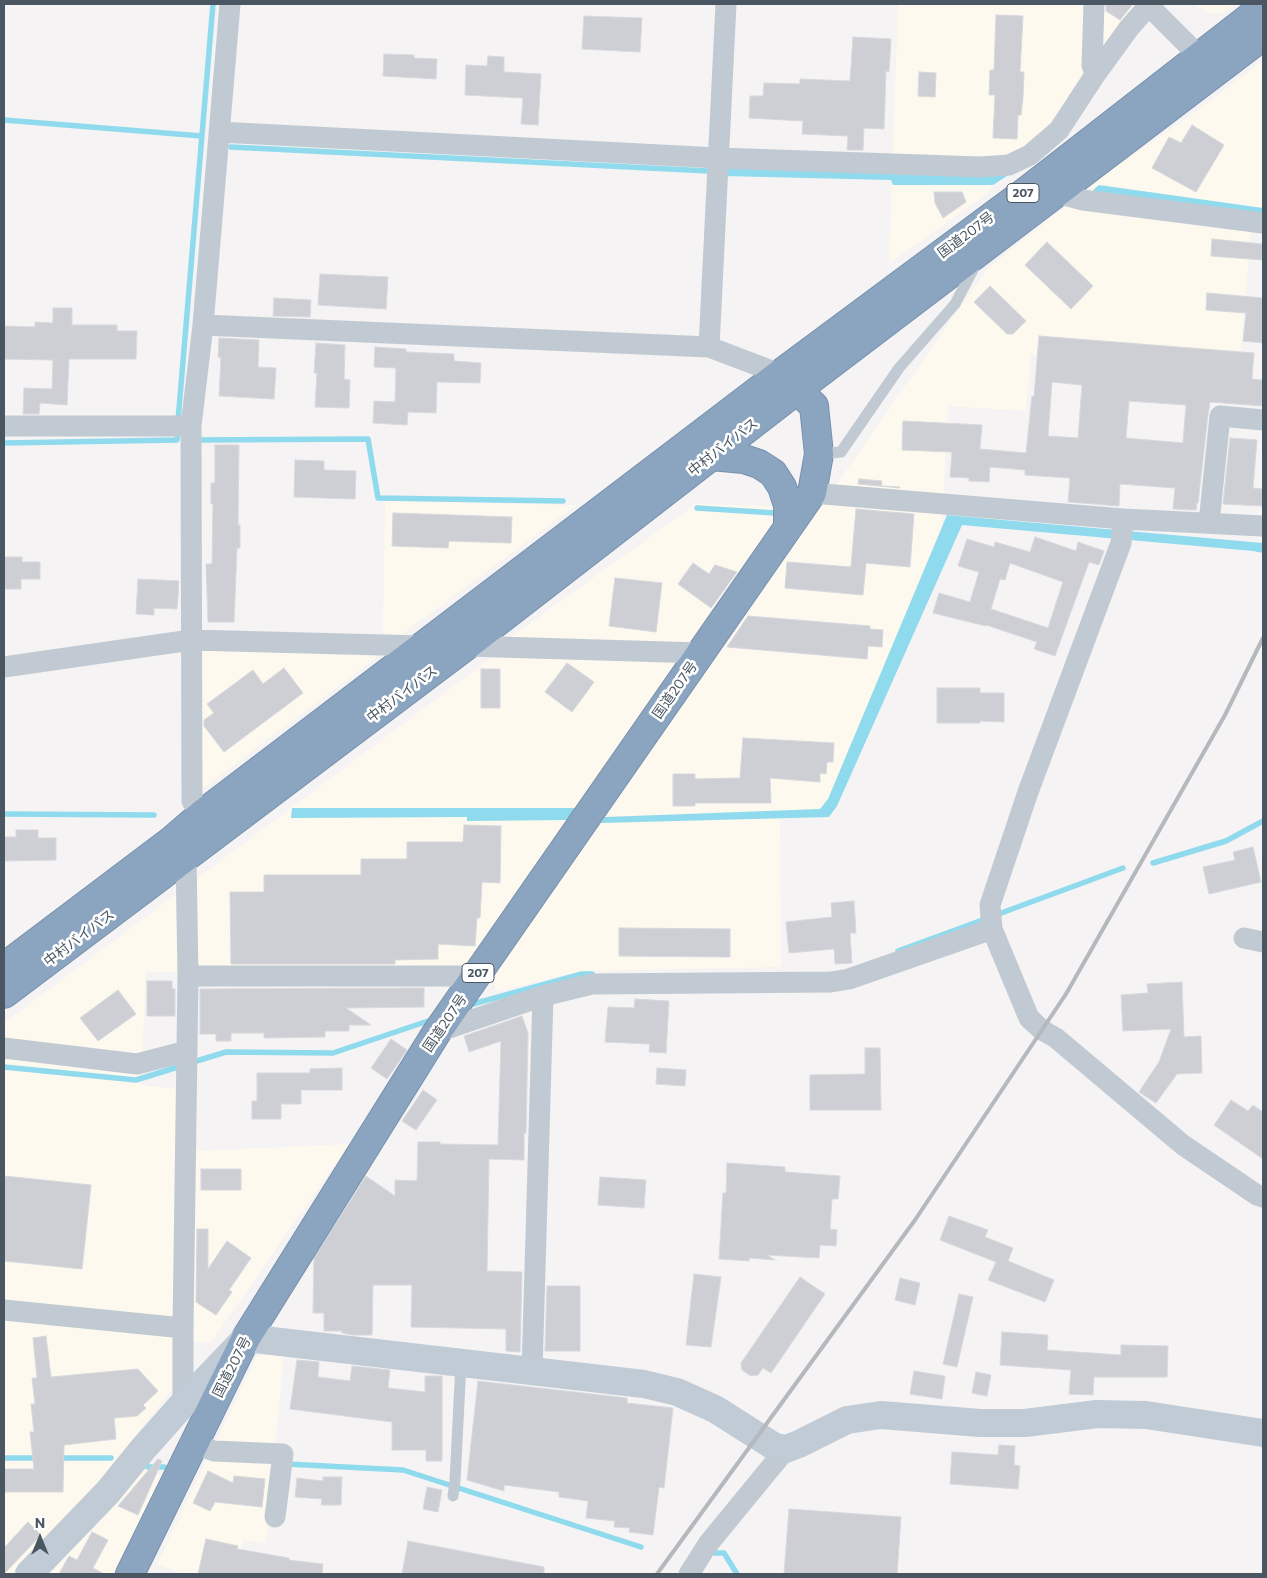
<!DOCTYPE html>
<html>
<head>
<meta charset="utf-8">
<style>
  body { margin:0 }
  #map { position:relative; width:1267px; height:1578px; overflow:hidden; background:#f5f3f3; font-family:Commissioner,sans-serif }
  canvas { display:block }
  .frame { position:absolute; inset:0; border:5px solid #4a5661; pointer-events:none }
  .north { position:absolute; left:15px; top:1513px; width:50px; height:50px; -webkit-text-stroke:4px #fff; paint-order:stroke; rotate:0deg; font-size:14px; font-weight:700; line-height:20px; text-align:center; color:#4a5661 }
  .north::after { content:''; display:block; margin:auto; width:18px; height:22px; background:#4a5661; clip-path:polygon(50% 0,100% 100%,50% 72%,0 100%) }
</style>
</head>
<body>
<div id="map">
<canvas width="1267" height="1578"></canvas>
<div class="frame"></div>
<div class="north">N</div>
</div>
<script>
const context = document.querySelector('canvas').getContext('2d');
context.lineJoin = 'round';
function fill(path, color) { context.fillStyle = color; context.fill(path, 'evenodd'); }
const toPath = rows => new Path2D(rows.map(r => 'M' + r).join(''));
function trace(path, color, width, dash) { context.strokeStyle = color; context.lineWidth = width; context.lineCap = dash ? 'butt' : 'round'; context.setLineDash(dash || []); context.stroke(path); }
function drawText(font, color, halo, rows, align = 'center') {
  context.font = font + ' Commissioner,"Noto Sans JP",sans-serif'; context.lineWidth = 5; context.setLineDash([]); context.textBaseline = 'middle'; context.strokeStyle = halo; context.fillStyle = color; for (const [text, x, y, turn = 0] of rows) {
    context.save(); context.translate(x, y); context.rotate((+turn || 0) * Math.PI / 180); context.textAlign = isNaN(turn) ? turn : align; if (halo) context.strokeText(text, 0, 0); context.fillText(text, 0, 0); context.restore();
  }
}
const commercial = toPath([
  [898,4,1138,4,1038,145,1011,159,988,193,889,264],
  [1193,4,1235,4,1223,13,1208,13],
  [1263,61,1263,211,1253,210,1239,373,1031,355,1026,411,948,406,941,545,823,815,780,815,781,967,581,971,496,992,494,976,986,270,1111,170,1190,116],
  [385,501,576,505,401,635,383,633],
  [696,504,776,506,779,521,691,645,508,639],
  [184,649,378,656,182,804],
  [492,657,678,662,463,972,146,972,141,1085,194,1091,192,1151,349,1144,212,1341,176,1345,173,1388,97,1485,11,1574,4,1574,4,1023],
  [284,1353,266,1543,243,1540,237,1574,183,1574,157,1564,257,1356],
  [142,1470,164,1476,113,1574,48,1574]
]);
const water = toPath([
  [722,168,1010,174,993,185,893,185,891,180,723,176],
  [1099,185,1263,208,1263,215,1096,195,1093,190],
  [947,515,1263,543,1263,553,1253,551,962,525,837,806,829,817,601,823,605,817,820,809,828,799],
  [292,808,576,808,568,820,467,821,467,817,291,818]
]);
const stream = toPath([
  [4,120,202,136],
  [231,147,709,171],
  [178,421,213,4],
  [194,440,368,439,378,498,563,501],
  [4,443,177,440,178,430],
  [697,508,775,513],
  [4,814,154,815],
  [1153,863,1226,841,1263,821],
  [996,915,1123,868],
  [898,951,988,918],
  [473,1004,582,974,592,974],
  [190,1063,226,1052,333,1053,434,1019],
  [4,1067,136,1080,181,1066],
  [4,1458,39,1458],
  [56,1458,111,1458],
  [287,1464,403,1470,641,1547],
  [148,1467,164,1467],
  [715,1553,724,1553,737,1574]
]);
const building = toPath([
  [1106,4,1133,4,1120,20,1106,11,1106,4],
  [996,15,1023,16,1020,72,1024,72,1023,97,1021,115,1018,115,1017,139,993,138,995,95,989,95,990,70,994,70,996,15],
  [584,16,642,18,640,52,582,49,584,16],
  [853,37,891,39,889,72,886,71,884,129,864,128,863,150,847,150,848,136,802,134,803,121,749,118,750,96,763,96,764,83,800,84,800,79,850,81,853,37],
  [384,54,414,55,414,58,437,59,436,79,383,76,384,54],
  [488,56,504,57,504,72,541,74,538,125,521,124,523,98,465,95,466,65,487,66,488,56],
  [919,72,936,73,935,97,918,96,919,72],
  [1192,125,1224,145,1196,192,1152,168,1169,137,1181,143,1192,125],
  [934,192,962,192,966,202,943,218,935,203,934,192],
  [1212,239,1263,244,1263,260,1211,256,1212,239],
  [1047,242,1093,286,1071,309,1025,265,1047,242],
  [320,274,388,277,386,309,318,305,320,274],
  [990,286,1026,321,1013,334,1007,334,974,302,990,286],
  [1207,293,1263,298,1263,343,1243,341,1246,313,1206,310,1207,293],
  [274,298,311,300,310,317,273,316,274,298],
  [53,308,72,308,72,325,117,325,117,331,137,331,136,359,69,359,67,405,40,403,39,414,23,414,24,388,52,389,53,360,4,359,4,326,35,327,35,322,53,323,53,308],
  [1039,336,1254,353,1252,379,1263,380,1263,406,1210,402,1208,415,1198,503,1197,503,1196,510,1173,509,1175,488,1120,484,1119,506,1068,502,1070,478,1025,475,1025,470,990,467,989,482,969,481,969,478,950,477,952,452,902,450,903,421,982,425,980,449,1026,453,1032,396,1034,397,1039,336],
  [1052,382,1082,385,1078,438,1048,436,1052,382],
  [1129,401,1186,405,1183,443,1126,438,1129,401],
  [219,338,259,340,258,367,276,368,274,399,219,396,221,358,218,357,219,338],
  [316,343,345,345,344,379,350,380,349,408,315,407,317,373,314,373,316,343],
  [375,347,406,349,406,352,454,354,454,361,481,363,480,383,437,382,436,413,408,412,407,425,373,423,374,401,395,402,396,368,374,367,375,347],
  [1230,438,1257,440,1253,488,1263,489,1263,506,1223,504,1230,438],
  [215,445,239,445,238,525,240,525,240,548,237,548,234,622,208,622,206,564,212,564,213,504,211,504,211,483,215,483,215,445],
  [295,460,324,461,324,470,356,471,355,499,294,497,295,460],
  [859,479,882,481,881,486,900,487,900,488,858,484,859,479],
  [856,509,914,514,910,567,866,563,863,595,785,588,787,562,851,567,856,509],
  [393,513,512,517,511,543,449,541,448,548,392,546,393,513],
  [1035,537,1076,551,1078,542,1104,551,1099,565,1089,562,1055,656,1034,649,1037,642,986,625,986,626,933,613,939,593,970,602,979,572,958,566,967,539,994,547,995,542,1030,552,1035,537],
  [1010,563,1063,582,1048,628,991,609,1000,579,1005,580,1010,563],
  [4,557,22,557,22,562,40,562,40,579,21,579,21,589,4,589,4,557],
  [693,563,709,574,715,565,737,572,711,608,678,584,693,563],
  [615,578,662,583,656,632,609,626,615,578],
  [138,579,179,581,177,609,154,608,154,615,136,614,138,579],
  [748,616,870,626,870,629,883,630,882,647,868,646,867,659,727,647,748,616],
  [567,663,594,682,572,712,545,692,567,663],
  [284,668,303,693,224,752,204,726,204,720,214,713,207,704,253,670,263,684,284,668],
  [481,669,500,669,500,708,481,708,481,669],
  [937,688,980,688,980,693,1004,693,1004,722,980,721,980,723,937,723,937,688],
  [743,738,834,743,833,762,827,762,826,774,820,773,820,782,770,778,771,803,695,803,695,806,673,806,673,774,695,774,695,779,740,778,743,738],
  [464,825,501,826,500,883,482,882,480,918,477,918,475,946,438,944,438,959,395,960,395,964,231,964,230,892,264,892,264,875,361,875,361,859,407,859,407,842,463,842,464,825],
  [16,830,38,830,38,838,56,838,56,860,4,861,4,837,16,837,16,830],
  [1253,847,1261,882,1209,894,1203,867,1235,860,1233,852,1253,847],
  [854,901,856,933,850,933,852,963,835,964,834,949,789,953,786,922,832,917,831,903,854,901],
  [619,928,730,929,730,957,619,956,619,928],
  [147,981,172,981,172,989,175,989,175,1016,147,1016,147,981],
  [1182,982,1184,1037,1201,1036,1202,1073,1177,1074,1156,1103,1139,1092,1159,1062,1171,1029,1123,1031,1121,995,1148,993,1147,984,1182,982],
  [424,988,424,1007,346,1008,371,1025,349,1025,349,1031,325,1031,325,1037,264,1038,264,1033,231,1033,231,1041,216,1041,216,1034,200,1034,200,989,424,988],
  [118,990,136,1014,98,1041,80,1018,118,990],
  [635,999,669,1001,666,1053,649,1052,650,1044,605,1042,608,1007,634,1008,635,999],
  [522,1016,528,1033,526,1133,524,1133,524,1160,489,1159,487,1271,522,1272,520,1352,506,1351,506,1329,411,1327,412,1285,373,1285,372,1335,352,1335,342,1333,342,1331,324,1331,324,1313,313,1313,314,1258,366,1176,395,1196,395,1180,417,1181,418,1142,440,1142,440,1144,498,1145,501,1041,469,1052,464,1036,522,1016],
  [391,1039,407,1050,387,1079,371,1068,391,1039],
  [865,1048,880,1048,881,1110,810,1110,810,1075,865,1074,865,1048],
  [342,1068,342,1090,301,1090,301,1104,281,1104,281,1119,252,1119,252,1101,257,1101,257,1073,310,1073,310,1069,342,1068],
  [657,1068,686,1070,685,1086,656,1084,657,1068],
  [423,1090,437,1100,416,1130,402,1121,423,1090],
  [1231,1100,1248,1111,1253,1105,1263,1112,1263,1159,1214,1125,1231,1100],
  [727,1163,785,1167,785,1172,840,1176,838,1199,832,1199,830,1229,837,1230,836,1246,820,1245,819,1258,767,1255,775,1260,749,1258,749,1261,719,1259,723,1193,726,1193,727,1163],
  [201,1169,241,1169,241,1190,201,1190,201,1169],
  [4,1176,91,1185,82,1269,4,1261,4,1176],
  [600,1177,646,1180,644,1208,598,1205,600,1177],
  [949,1216,988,1230,985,1237,1013,1248,1008,1261,1054,1280,1045,1302,988,1280,996,1262,940,1240,949,1216],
  [197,1229,208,1229,208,1269,227,1241,251,1258,229,1290,232,1292,216,1315,196,1302,197,1229],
  [694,1274,721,1277,711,1347,686,1345,694,1274],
  [800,1277,825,1294,771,1373,763,1368,758,1375,751,1376,742,1370,741,1363,800,1277],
  [900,1278,920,1283,915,1305,895,1300,900,1278],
  [547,1286,580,1286,580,1351,545,1351,547,1286],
  [959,1294,973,1297,957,1367,943,1364,959,1294],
  [1002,1332,1048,1335,1047,1350,1121,1355,1121,1345,1168,1346,1167,1377,1094,1377,1093,1395,1069,1394,1071,1370,1000,1365,1002,1332],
  [46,1336,51,1377,138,1369,158,1391,143,1405,146,1408,137,1416,114,1418,116,1439,64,1445,63,1492,4,1492,4,1469,34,1469,30,1432,34,1432,31,1404,35,1404,32,1378,37,1378,33,1338,46,1336],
  [297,1360,319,1362,318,1377,350,1381,352,1366,390,1370,388,1388,425,1392,425,1376,442,1376,442,1461,426,1461,426,1450,392,1450,392,1422,290,1409,297,1360],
  [914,1371,945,1376,942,1399,910,1394,914,1371],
  [976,1372,991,1375,987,1396,972,1393,976,1372],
  [478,1381,627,1398,627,1403,673,1408,664,1488,659,1487,653,1535,629,1532,630,1528,614,1527,615,1521,586,1518,588,1501,559,1497,559,1492,504,1485,504,1491,467,1480,478,1381],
  [999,1445,1015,1446,1014,1465,1020,1466,1018,1489,950,1484,952,1452,998,1455,999,1445],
  [158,1459,162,1461,138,1515,118,1506,158,1459],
  [208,1471,233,1483,234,1476,265,1479,262,1507,215,1502,210,1511,193,1503,208,1471],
  [323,1477,342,1477,341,1505,321,1505,322,1499,295,1497,297,1478,323,1481,323,1477],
  [427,1487,442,1490,438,1512,423,1509,427,1487],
  [789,1509,901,1517,897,1574,784,1574,789,1509],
  [28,1522,41,1535,4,1574,4,1548,28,1522],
  [92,1532,108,1540,93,1568,104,1574,59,1574,69,1556,77,1560,92,1532],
  [206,1539,238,1546,237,1549,289,1558,289,1560,323,1564,322,1574,198,1574,206,1539],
  [408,1541,544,1567,544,1574,402,1574,408,1541]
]);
const lane = toPath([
  [819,454,841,452,899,368,955,304,976,264],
  [453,1496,455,1481,461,1363]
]);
const street = toPath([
  [1094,4,1092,65,1095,75],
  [1149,6,1210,67],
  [219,132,718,158,980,167,1009,165,1030,155,1059,130,1095,75,1129,28,1150,4],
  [1057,193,1083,200,1263,223],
  [203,325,709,347,780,374],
  [709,347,726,4],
  [4,426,191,426],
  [812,493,1123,519,1263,526],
  [1123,519,1121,543,1028,792,990,905,992,929,1029,1018,1042,1030,1056,1038,1183,1145,1257,1195,1263,1197],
  [1209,523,1220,416,1263,420],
  [466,646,700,653],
  [4,667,191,640,422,646],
  [211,825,201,815,192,801,191,426,203,325,230,4],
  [178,848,186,857,188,976,183,1328,183,1404],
  [1244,938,1263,942],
  [188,976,476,976],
  [437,1032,543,996,592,984,831,982,849,979,992,929],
  [4,1048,137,1064,187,1051],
  [4,1310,183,1328],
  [532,1371,543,996],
  [195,1444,214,1451,283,1454,275,1517],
  [689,1574,708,1544,786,1449]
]);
const secondary = toPath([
  [29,1574,108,1492,143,1449,183,1404,246,1338,644,1384,677,1392,715,1409,775,1447,786,1449,799,1444,847,1420,881,1415,980,1423,1025,1423,1097,1414,1146,1415,1263,1433]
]);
const highway = toPath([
  [711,456,744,459,759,464,773,473,782,487,788,505,788,526],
  [4,967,171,841,201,815,780,374,1029,189,1263,7],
  [4,994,466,646,797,390,1263,36],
  [130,1574,246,1338,437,1032,812,493,819,454,814,406,784,378]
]);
const rail = toPath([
  [657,1574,915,1220,1066,994,1225,715,1263,638]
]);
const shields = [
  [1023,193,32],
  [478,973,32]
];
const shieldNames = [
  ["207",1023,193],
  ["207",478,973]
];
const streetNames = [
  ["国道207号",966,235,-37],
  ["中村バイパス",723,447,-38],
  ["国道207号",675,690,-55],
  ["中村バイパス",402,694,-37],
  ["中村バイパス",79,938,-37],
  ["国道207号",445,1023,-56],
  ["国道207号",232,1367,-63]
];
fill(commercial, '#fdf9ef');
fill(water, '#90daee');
trace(stream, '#90daee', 5.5);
fill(building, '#cdcfd5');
trace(building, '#d7d9de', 1);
trace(highway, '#7690ad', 30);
trace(lane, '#c1cad2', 11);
trace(street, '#c1cad2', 21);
trace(secondary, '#c1cbd6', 28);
trace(highway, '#8ba5c1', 28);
trace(rail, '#b5b8bd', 4);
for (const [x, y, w] of shields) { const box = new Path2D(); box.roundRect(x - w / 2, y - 9.5, w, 19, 4); context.fillStyle = '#fff'; context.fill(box); trace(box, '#4a5661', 1); }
drawText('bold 12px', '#4a5661', null, shieldNames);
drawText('14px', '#4a5661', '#fff', streetNames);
</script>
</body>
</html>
